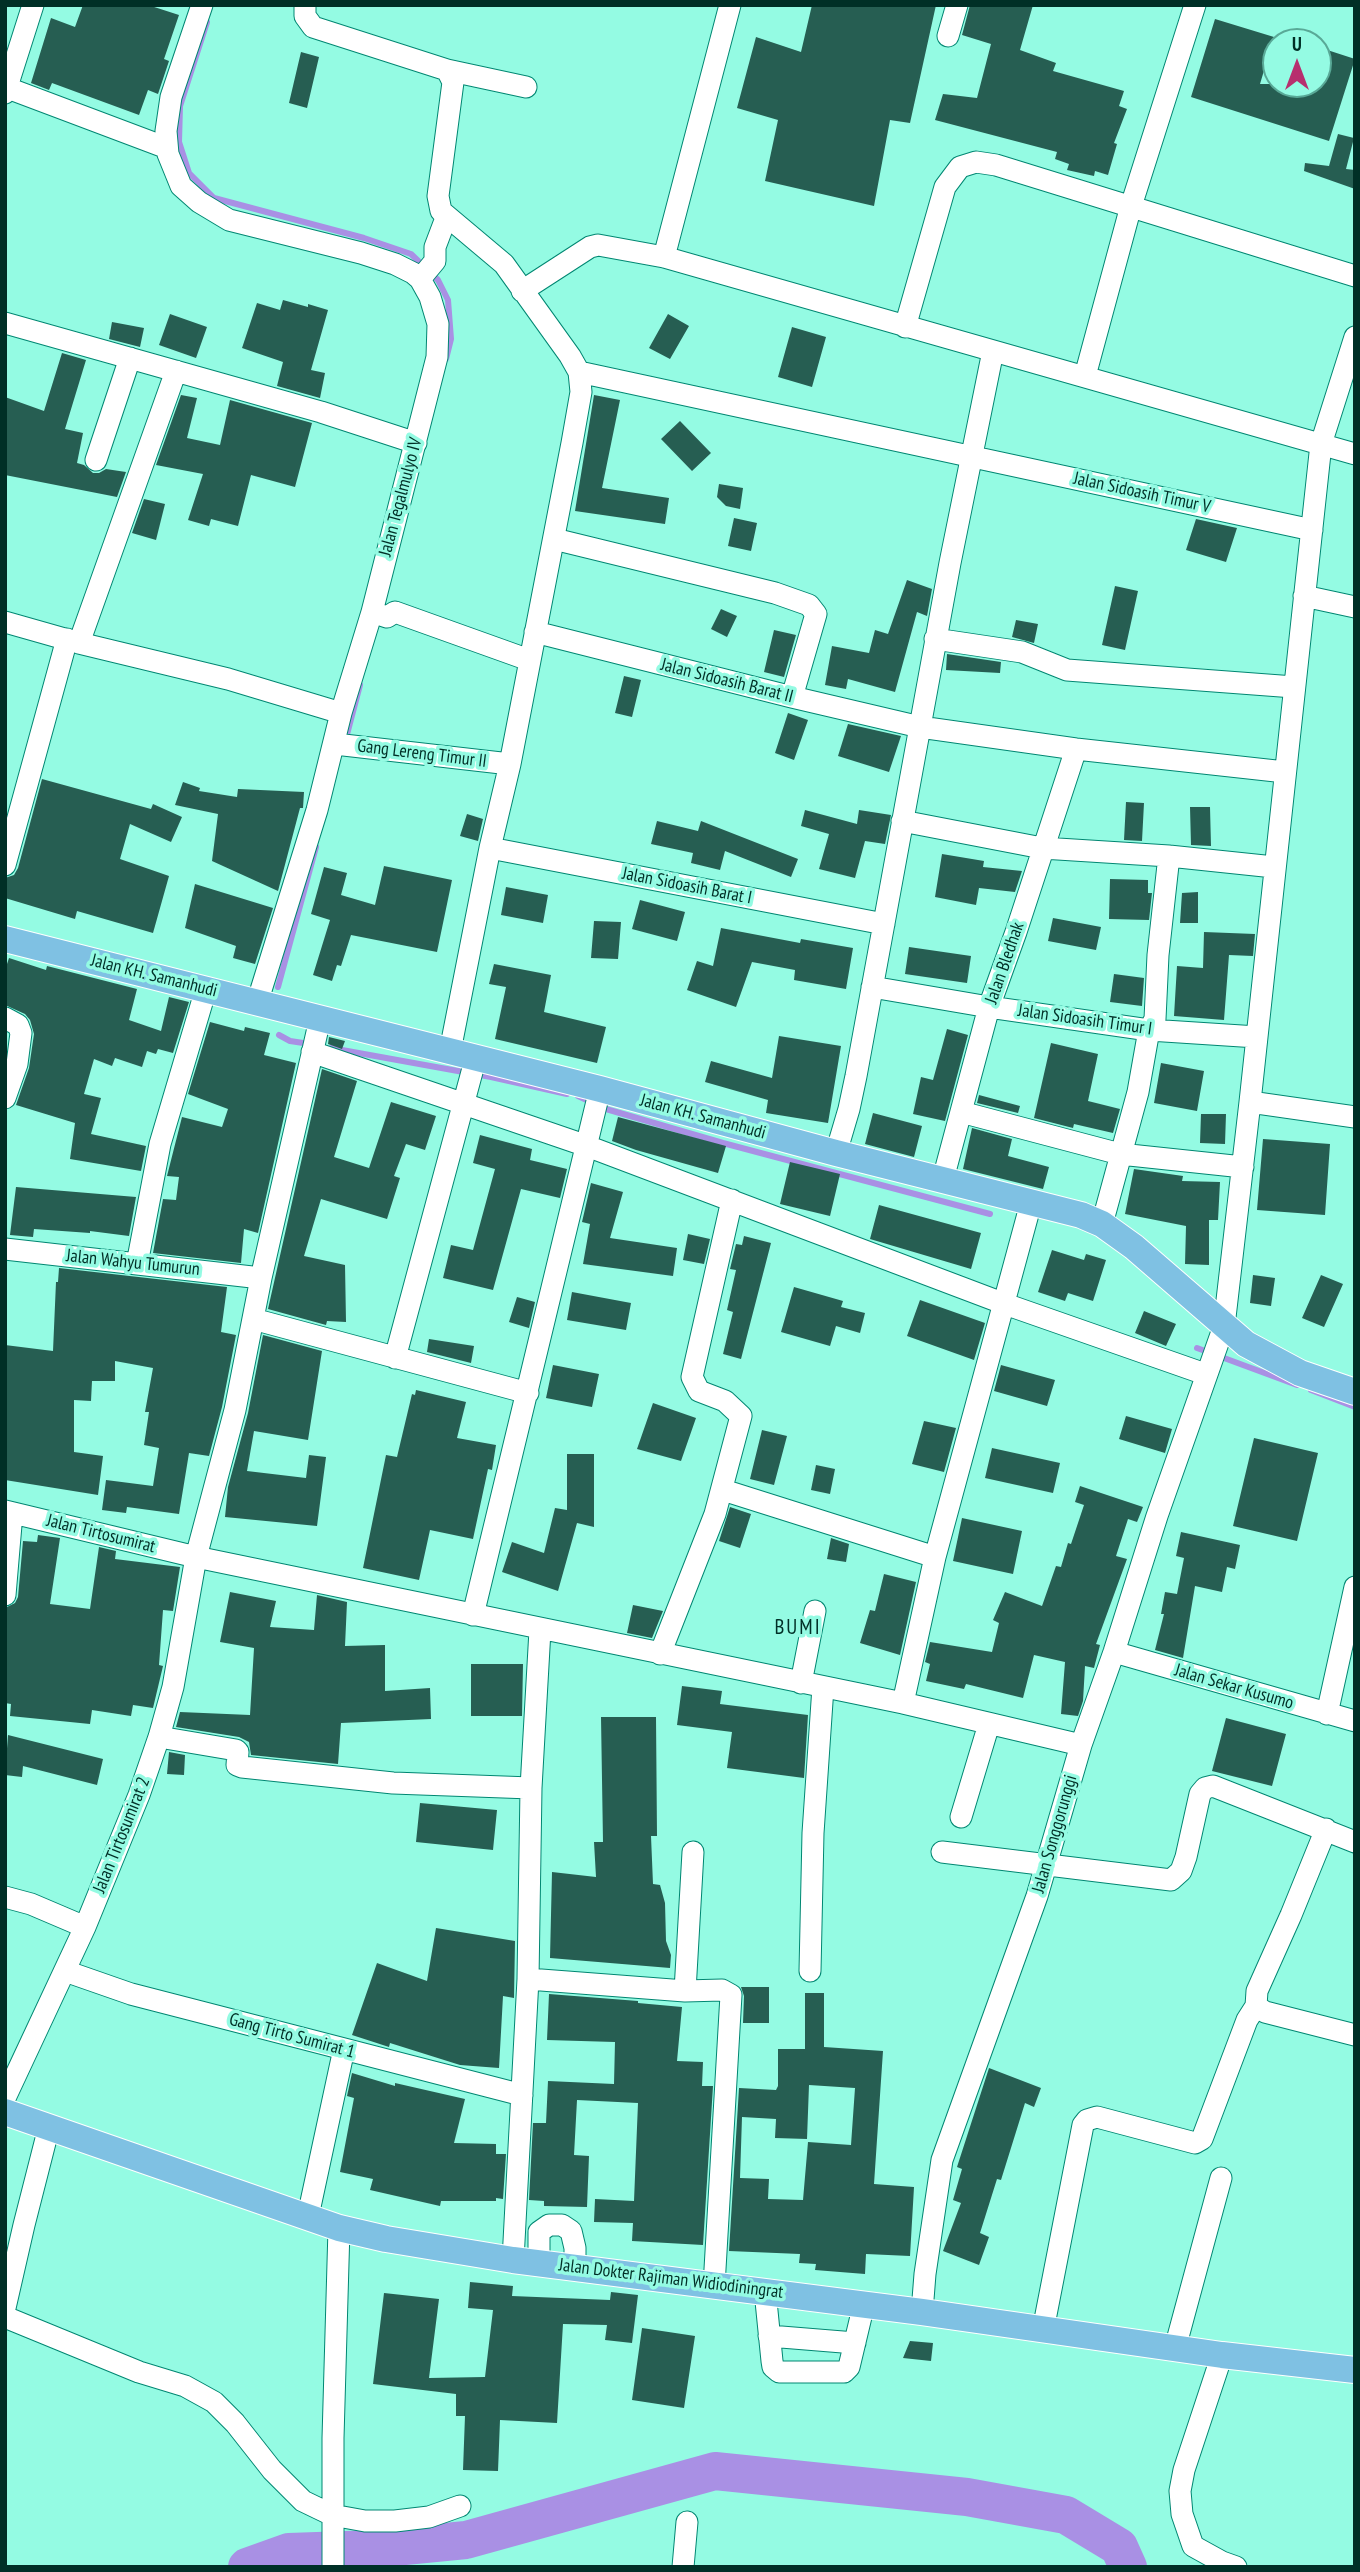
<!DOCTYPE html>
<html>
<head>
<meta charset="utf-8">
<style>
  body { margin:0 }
  #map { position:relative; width:1360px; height:2572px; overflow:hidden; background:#94fbe3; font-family:"PT Sans Narrow",sans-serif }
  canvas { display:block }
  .frame { position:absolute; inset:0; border:7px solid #002f26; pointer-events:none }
  .north { position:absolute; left:1262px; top:28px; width:70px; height:70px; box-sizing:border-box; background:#94fbe3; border:2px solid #59a997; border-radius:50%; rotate:0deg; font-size:19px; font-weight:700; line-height:28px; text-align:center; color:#002f26 }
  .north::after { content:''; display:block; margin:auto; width:24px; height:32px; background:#b72f6e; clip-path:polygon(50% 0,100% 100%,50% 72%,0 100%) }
</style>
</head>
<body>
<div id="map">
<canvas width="1360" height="2572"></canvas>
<div class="frame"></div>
<div class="north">U</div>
</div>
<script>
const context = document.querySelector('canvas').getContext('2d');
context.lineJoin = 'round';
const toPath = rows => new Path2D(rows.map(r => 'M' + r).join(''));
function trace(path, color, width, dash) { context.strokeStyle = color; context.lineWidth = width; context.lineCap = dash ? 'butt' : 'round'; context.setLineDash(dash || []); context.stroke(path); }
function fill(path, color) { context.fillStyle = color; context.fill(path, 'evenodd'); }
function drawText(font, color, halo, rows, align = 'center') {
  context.font = font + ' "PT Sans Narrow",sans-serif'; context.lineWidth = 7; context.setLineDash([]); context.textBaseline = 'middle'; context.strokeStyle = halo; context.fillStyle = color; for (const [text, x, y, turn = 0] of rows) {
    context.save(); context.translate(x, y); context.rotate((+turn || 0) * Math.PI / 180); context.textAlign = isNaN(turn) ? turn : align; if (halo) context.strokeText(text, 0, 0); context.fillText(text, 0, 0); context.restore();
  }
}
const stream = toPath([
  [207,22,180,106,179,142,189,173,214,198,364,238,411,254,438,280,448,300,451,339,446,359],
  [345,742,360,685],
  [278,987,316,847],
  [279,1035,290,1041,310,1044],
  [331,1048,491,1077,567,1094],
  [578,1096,606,1109,723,1143,990,1214],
  [1197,1348,1297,1385],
  [1311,1390,1355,1407]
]);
const river = toPath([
  [247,2567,289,2552,374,2549,466,2540,715,2471,967,2497,1066,2515,1119,2547,1128,2567]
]);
const building = toPath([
  [83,5,148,5,179,15,164,59,169,61,158,94,148,90,139,115,52,83,49,90,31,83,51,18,75,27],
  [812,5,936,5,910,123,890,120,874,206,765,181,778,120,737,108,756,37,801,52],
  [970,5,1033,5,1020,50,1056,63,1053,71,1124,91,1119,106,1127,109,1114,143,1117,144,1108,175,1095,171,1094,176,1067,170,1069,164,1055,159,1057,152,935,120,943,94,977,98,991,44,962,35],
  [1215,19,1274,37,1260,84,1318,84,1318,47,1355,59,1329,141,1191,97],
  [301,52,319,57,307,108,289,103],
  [1338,134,1354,138,1346,169,1355,170,1355,189,1304,171,1305,163,1329,166],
  [283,300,308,307,308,304,328,310,311,370,325,373,320,398,277,386,283,362,242,348,257,303,280,310],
  [170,314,207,327,196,358,159,345],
  [668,314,689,326,670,359,649,348],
  [112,322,144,328,140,347,109,339],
  [792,327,826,337,812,387,778,377],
  [62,353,86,360,65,429,83,433,77,463,84,465,93,473,99,473,106,469,126,472,117,497,5,475,5,397,44,411],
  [181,395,197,398,187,438,220,445,230,400,312,423,295,487,251,475,238,526,211,519,209,526,188,520,203,474,156,465],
  [594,395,620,400,602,488,669,498,665,524,575,511],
  [680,421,711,453,692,471,661,439],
  [719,484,743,488,740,509,726,506,717,497],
  [144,499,165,504,156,540,132,533],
  [734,518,757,523,751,551,728,546],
  [1196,519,1237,528,1226,562,1186,550],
  [907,580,932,589,927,616,917,612,895,692,848,679,846,689,825,685,832,646,869,653,875,630,888,634],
  [1115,586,1138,591,1125,650,1102,645],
  [721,609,737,616,727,637,711,629],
  [1016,620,1038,624,1034,643,1012,637],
  [774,630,796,635,784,677,764,672],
  [947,654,1001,662,1000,673,946,670],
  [624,676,641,680,632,717,615,713],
  [788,713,808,720,794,760,775,753],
  [848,724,901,736,889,772,838,756],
  [42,779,151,809,153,804,182,817,171,842,130,824,120,859,169,876,153,933,77,911,75,919,5,898,5,878,14,875,18,868],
  [183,782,200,788,199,791,237,797,238,789,304,792,303,808,300,808,278,891,212,861,218,814,175,805],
  [1126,802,1144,803,1142,841,1124,840],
  [1190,807,1210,807,1211,846,1191,845],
  [805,810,857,824,859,810,891,815,885,844,865,841,855,878,819,869,829,834,801,826],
  [467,814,483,819,478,841,460,836],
  [657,821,698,831,701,821,798,859,791,877,725,851,720,870,691,863,693,853,651,844],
  [942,854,984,861,983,867,1022,871,1015,892,979,888,976,905,935,897],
  [384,866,452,880,437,952,351,935,341,966,337,965,332,981,313,975,330,920,311,914,324,867,347,873,341,895,375,905],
  [1110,879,1148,880,1148,893,1152,893,1149,920,1109,919],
  [195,884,273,908,255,964,233,958,236,946,185,928],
  [506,887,548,895,543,923,501,915],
  [1198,892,1198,923,1180,923,1182,893],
  [640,900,685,912,677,941,632,929],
  [1053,918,1101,927,1096,950,1048,941],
  [594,921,621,922,618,959,591,958],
  [721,928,800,943,801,939,853,948,846,989,794,980,795,970,752,962,736,1007,687,990,697,961,713,966],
  [1204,932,1255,934,1253,956,1229,955,1224,1020,1174,1016,1177,966,1203,968],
  [909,947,971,956,967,983,905,974],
  [9,958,46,970,47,966,137,989,129,1020,161,1031,169,997,189,1002,173,1053,158,1049,156,1054,147,1051,142,1067,115,1058,112,1066,94,1059,84,1094,101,1098,91,1134,146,1146,141,1171,70,1159,75,1123,16,1105,29,1068,34,1034,30,1020,25,1014,5,1005,5,970],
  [494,964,551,975,544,1012,606,1027,597,1063,495,1039,506,987,489,984],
  [1114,974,1144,978,1142,1006,1110,1002],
  [210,1022,244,1031,245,1027,270,1033,264,1055,296,1063,258,1233,244,1229,241,1263,153,1253,163,1199,176,1200,179,1177,167,1176,182,1117,222,1127,228,1109,188,1094],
  [947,1029,968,1035,945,1121,913,1114,921,1077,933,1080],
  [779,1036,841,1046,828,1123,766,1113,768,1100,705,1082,711,1061,772,1078],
  [329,1037,345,1041,342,1049,328,1044],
  [1051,1043,1098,1054,1088,1101,1120,1109,1113,1133,1074,1124,1073,1128,1034,1118],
  [1161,1063,1204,1071,1197,1111,1154,1103],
  [322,1069,357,1081,334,1157,369,1168,391,1102,436,1116,425,1150,406,1144,394,1176,400,1178,387,1219,321,1199,304,1256,345,1265,346,1322,327,1321,326,1325,268,1309],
  [979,1095,1020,1106,1018,1113,977,1103],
  [873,1113,922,1126,914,1157,865,1144],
  [1201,1114,1226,1114,1225,1144,1200,1143],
  [618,1117,726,1146,718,1173,636,1150,612,1141],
  [972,1128,1012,1139,1008,1156,1049,1167,1043,1189,963,1169],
  [480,1135,532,1149,530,1160,567,1169,560,1198,521,1189,493,1290,443,1278,451,1245,473,1250,495,1169,473,1163],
  [1263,1139,1330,1144,1325,1215,1257,1210],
  [790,1162,840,1174,830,1216,780,1204],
  [1134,1169,1183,1176,1182,1181,1220,1182,1218,1220,1209,1220,1209,1265,1185,1264,1186,1226,1125,1214],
  [591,1183,623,1192,610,1238,677,1248,673,1276,583,1264,590,1224,582,1222],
  [16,1187,136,1197,129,1236,90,1231,90,1233,34,1229,33,1237,10,1235],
  [879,1205,981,1233,971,1269,870,1239],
  [688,1234,710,1239,704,1264,683,1260],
  [744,1236,771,1243,741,1359,723,1354,733,1312,727,1310,736,1270,730,1269,736,1244,742,1245],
  [1052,1250,1084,1260,1086,1254,1106,1260,1093,1301,1068,1293,1065,1301,1038,1292],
  [59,1268,227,1287,221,1332,236,1335,222,1407,209,1456,189,1453,179,1514,127,1507,126,1513,102,1510,106,1480,153,1486,159,1448,144,1445,149,1412,145,1412,153,1368,115,1361,115,1381,92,1381,91,1401,74,1400,74,1452,103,1456,98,1495,5,1480,5,1345,53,1351,56,1282,58,1282],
  [1253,1275,1275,1278,1271,1306,1250,1303],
  [1321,1275,1343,1284,1324,1327,1302,1318],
  [794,1287,843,1301,841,1307,865,1313,860,1333,836,1326,830,1346,781,1332],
  [572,1292,631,1303,626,1330,567,1320],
  [517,1297,535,1302,529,1328,509,1322],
  [920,1300,985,1323,974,1360,907,1336],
  [1144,1311,1176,1324,1166,1346,1135,1333],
  [263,1335,322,1351,308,1440,254,1431,247,1471,306,1478,309,1455,326,1457,317,1526,225,1517,228,1487,248,1413],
  [429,1339,474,1346,471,1363,427,1352],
  [553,1365,599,1374,592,1407,546,1398],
  [1001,1365,1055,1380,1047,1406,994,1391],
  [416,1390,466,1402,457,1438,496,1445,492,1470,488,1469,473,1539,430,1530,419,1580,363,1568,386,1455,397,1457,412,1394,415,1395],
  [653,1403,696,1418,681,1461,637,1449],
  [1126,1416,1172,1429,1165,1453,1119,1439],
  [924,1421,956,1428,944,1472,912,1464],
  [762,1430,787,1436,774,1485,750,1479],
  [1254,1438,1318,1453,1297,1541,1233,1526],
  [992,1448,1060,1463,1053,1493,985,1478],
  [567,1454,594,1454,594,1527,577,1523,558,1591,502,1572,512,1542,544,1553,555,1508,567,1510],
  [816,1465,835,1469,830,1494,811,1490],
  [1080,1486,1143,1507,1137,1522,1128,1519,1116,1556,1127,1559,1096,1644,1100,1645,1094,1668,1085,1666,1083,1701,1078,1716,1061,1714,1065,1662,1034,1655,1023,1698,966,1684,964,1689,926,1681,930,1664,925,1662,930,1642,992,1652,999,1623,993,1620,1005,1592,1042,1606,1056,1566,1061,1567,1068,1543,1071,1544,1084,1505,1075,1502],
  [730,1507,751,1514,740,1548,719,1541],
  [962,1518,1022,1531,1013,1574,953,1561],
  [1181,1532,1240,1545,1235,1569,1227,1567,1222,1592,1195,1586,1183,1658,1155,1650,1164,1614,1161,1614,1165,1592,1177,1594,1184,1558,1176,1556],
  [38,1535,60,1538,50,1604,90,1609,99,1547,116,1551,115,1559,180,1567,173,1611,163,1610,159,1665,163,1666,153,1708,133,1705,131,1716,92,1710,90,1724,10,1716,11,1704,5,1703,5,1608,15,1603,18,1597,23,1541,37,1542],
  [831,1538,849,1544,846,1562,827,1559],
  [884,1574,916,1582,900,1655,860,1643,870,1610,875,1611],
  [230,1592,276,1601,270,1627,314,1630,317,1595,347,1602,345,1646,385,1645,385,1691,430,1688,431,1719,341,1723,338,1764,251,1755,249,1742,239,1737,176,1727,180,1712,250,1715,254,1648,220,1642],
  [633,1605,663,1611,652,1638,627,1633],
  [471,1664,523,1664,522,1716,471,1716],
  [682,1686,722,1691,720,1704,808,1715,804,1778,727,1768,732,1732,677,1725],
  [601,1717,656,1717,657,1836,651,1836,653,1884,660,1885,665,1903,666,1941,671,1955,670,1968,550,1958,552,1872,596,1877,594,1842,603,1842],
  [1226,1718,1286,1734,1272,1786,1212,1771],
  [8,1735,103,1759,97,1785,23,1766,22,1777,5,1775],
  [169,1752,185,1755,184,1775,167,1774],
  [420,1803,497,1810,493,1850,416,1842],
  [436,1928,515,1941,514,1998,503,1996,499,2068,460,2065,390,2043,389,2047,352,2035,377,1963,427,1981],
  [741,1987,769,1987,769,2023,743,2023,744,1996],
  [805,1993,824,1993,824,2047,883,2051,874,2184,914,2187,910,2256,866,2254,865,2274,815,2270,816,2264,799,2263,800,2254,729,2251,739,2088,776,2090,778,2086,778,2049,805,2049],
  [809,2085,855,2088,851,2145,808,2142,803,2200,768,2199,769,2179,740,2178,742,2117,776,2119,775,2138,807,2139],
  [549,1994,638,2001,638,2003,682,2007,677,2061,703,2062,702,2086,713,2086,703,2245,632,2241,633,2223,594,2222,595,2199,634,2201,638,2103,577,2100,574,2155,589,2156,587,2207,544,2206,544,2201,529,2200,533,2123,546,2123,548,2081,614,2084,615,2042,547,2040],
  [989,2068,1041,2088,1034,2107,1025,2103,1001,2180,997,2179,980,2233,989,2237,979,2265,943,2251,961,2203,953,2200,962,2169,957,2167],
  [352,2073,395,2086,395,2083,465,2099,454,2143,496,2144,496,2154,506,2154,503,2199,496,2198,496,2201,441,2201,440,2206,370,2190,373,2179,340,2172,354,2098,347,2096],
  [470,2282,513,2286,512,2296,610,2300,611,2292,638,2295,632,2343,605,2340,607,2325,563,2324,557,2423,500,2420,498,2471,463,2470,465,2416,456,2416,456,2394,373,2384,384,2293,439,2299,429,2378,485,2377,493,2310,468,2308],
  [642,2328,695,2336,684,2408,632,2400],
  [910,2341,933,2343,931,2361,903,2358]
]);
const minor = toPath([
  [202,5,171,97,166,131,168,154,181,186,199,202,229,220,361,253,395,264,413,273,420,279,430,297,438,324,437,357,372,612,341,713,317,810,257,1003],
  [305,5,305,16,313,27,447,70,453,82,438,196,441,211,504,264,570,356,579,372,581,392,572,443,510,764,490,848,450,1051],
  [948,36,957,5],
  [447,70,526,87],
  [5,87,167,148],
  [5,93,33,5],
  [664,257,730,5],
  [420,279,435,261,435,247,446,218],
  [522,291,590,247,598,245,664,257,1355,454],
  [5,323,321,412,416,443],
  [905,327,945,187,960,167,976,162,996,165,1355,276],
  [579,372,1312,530],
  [1085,376,1131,206,1195,5],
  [96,460,130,358],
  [554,539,775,593,809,605,816,614,792,697],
  [1304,596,1355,607],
  [372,612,387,617,395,612,529,660],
  [5,622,79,643,228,679,341,713],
  [535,632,792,697,920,727,1076,749,1285,772],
  [935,639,1022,652,1067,670,1294,687],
  [79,643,176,371],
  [335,744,510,764],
  [902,821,1042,848,1169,856,1274,867],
  [490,848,884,924],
  [5,865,67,639],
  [872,987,989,1007,1149,1030,1257,1037],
  [5,1018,18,1025,21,1033,17,1064,5,1098],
  [312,1052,587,1146,1005,1304,1205,1374],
  [1250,1102,1355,1117],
  [961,1112,1120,1154,1243,1167],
  [836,1153,849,1109,856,1076,950,563,993,351],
  [943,1179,989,1007,1016,932,1076,749],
  [1102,1224,1138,1092,1149,1030,1155,1019,1158,955,1169,856],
  [5,1249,261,1278],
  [137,1264,160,1144,206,989],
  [253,1319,528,1393],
  [395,1358,476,1057],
  [723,1490,935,1557],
  [5,1511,196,1557,903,1703,1081,1745],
  [5,1595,12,1513],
  [473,1615,600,1089],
  [1114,1652,1355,1721],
  [660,1654,715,1514,741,1416,725,1401,699,1391,692,1377,732,1200],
  [801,1683,815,1611],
  [903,1703,935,1557,1031,1203],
  [1327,1714,1355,1587],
  [159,1737,236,1750,238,1752,237,1765,242,1767,393,1783,531,1788],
  [961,1817,989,1724],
  [942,1852,1171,1880,1181,1871,1186,1857,1200,1794,1205,1788,1213,1786,1355,1842],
  [5,1897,31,1904,85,1927],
  [65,1971,131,1994,522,2095],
  [810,1971,813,1833,823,1687],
  [528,1979,685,1991,722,1990,731,1995,714,2286],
  [685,1991,693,1852],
  [1256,2006,1265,2012,1355,2035],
  [5,2098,85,1927,139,1795,159,1737,173,1687,196,1557,235,1410,261,1278,320,1019],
  [308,2216,344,2049],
  [513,2260,528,1979,531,1788,540,1630],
  [539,2263,539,2232,549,2225,562,2225,571,2231,575,2248,575,2268],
  [765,2291,772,2361,773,2367,779,2372,844,2372,849,2367,864,2304],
  [5,2308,24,2225,49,2127],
  [922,2312,925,2274,942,2160,1037,1896,1081,1745,1114,1652,1157,1516,1224,1326,1250,1102,1321,444,1355,337],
  [5,2317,139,2372,185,2386,214,2402,235,2423,272,2470,303,2501,332,2515,365,2521,395,2521,429,2517,460,2506],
  [1043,2330,1083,2125,1087,2120,1097,2117,1195,2143,1202,2139,1247,2020,1256,2006,1257,1991,1291,1915,1326,1829],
  [769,2336,855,2343],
  [1175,2348,1221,2178],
  [1222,2355,1184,2470,1180,2491,1182,2514,1193,2546,1222,2562,1236,2567],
  [333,2567,333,2438,339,2228],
  [683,2567,687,2522]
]);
const major = toPath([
  [5,939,600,1089,836,1153,1081,1215,1102,1224,1134,1247,1246,1344,1300,1373,1355,1392],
  [5,2112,339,2228,386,2239,513,2260,922,2312,1222,2355,1355,2370]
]);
const streetNames = [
  ["Jalan Sidoasih Timur V",1142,493,12],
  ["Jalan Tegalmulyo IV",401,497,-75],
  ["Jalan Sidoasih Barat II",727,681,14],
  ["Gang Lereng Timur II",422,754,7],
  ["Jalan Sidoasih Barat I",687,886,11],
  ["Jalan Bledhak",1005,963,-71],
  ["Jalan KH. Samanhudi",154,976,14],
  ["Jalan Sidoasih Timur I",1085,1020,8],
  ["Jalan KH. Samanhudi",703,1117,15],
  ["Jalan Wahyu Tumurun",133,1263,6],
  ["Jalan Tirtosumirat",101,1534,14],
  ["Jalan Sekar Kusumo",1234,1687,16],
  ["Jalan Songgorunggi",1055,1834,-74],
  ["Jalan Tirtosumirat 2",122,1835,-68],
  ["Gang Tirto Sumirat 1",292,2036,15],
  ["Jalan Dokter Rajiman Widiodiningrat",671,2279,7]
];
const quarterNames = [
  ["BUMI",798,1628]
];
trace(stream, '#a990e4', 6);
trace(river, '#a990e4', 38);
fill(building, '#265e52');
trace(minor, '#008772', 23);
trace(major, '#fff', 28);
trace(minor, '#fff', 21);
trace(major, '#7fc1e3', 26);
drawText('18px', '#002f26', '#94fbe3', streetNames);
context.letterSpacing = '2px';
drawText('21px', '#002f26', '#94fbe3', quarterNames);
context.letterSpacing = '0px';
</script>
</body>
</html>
